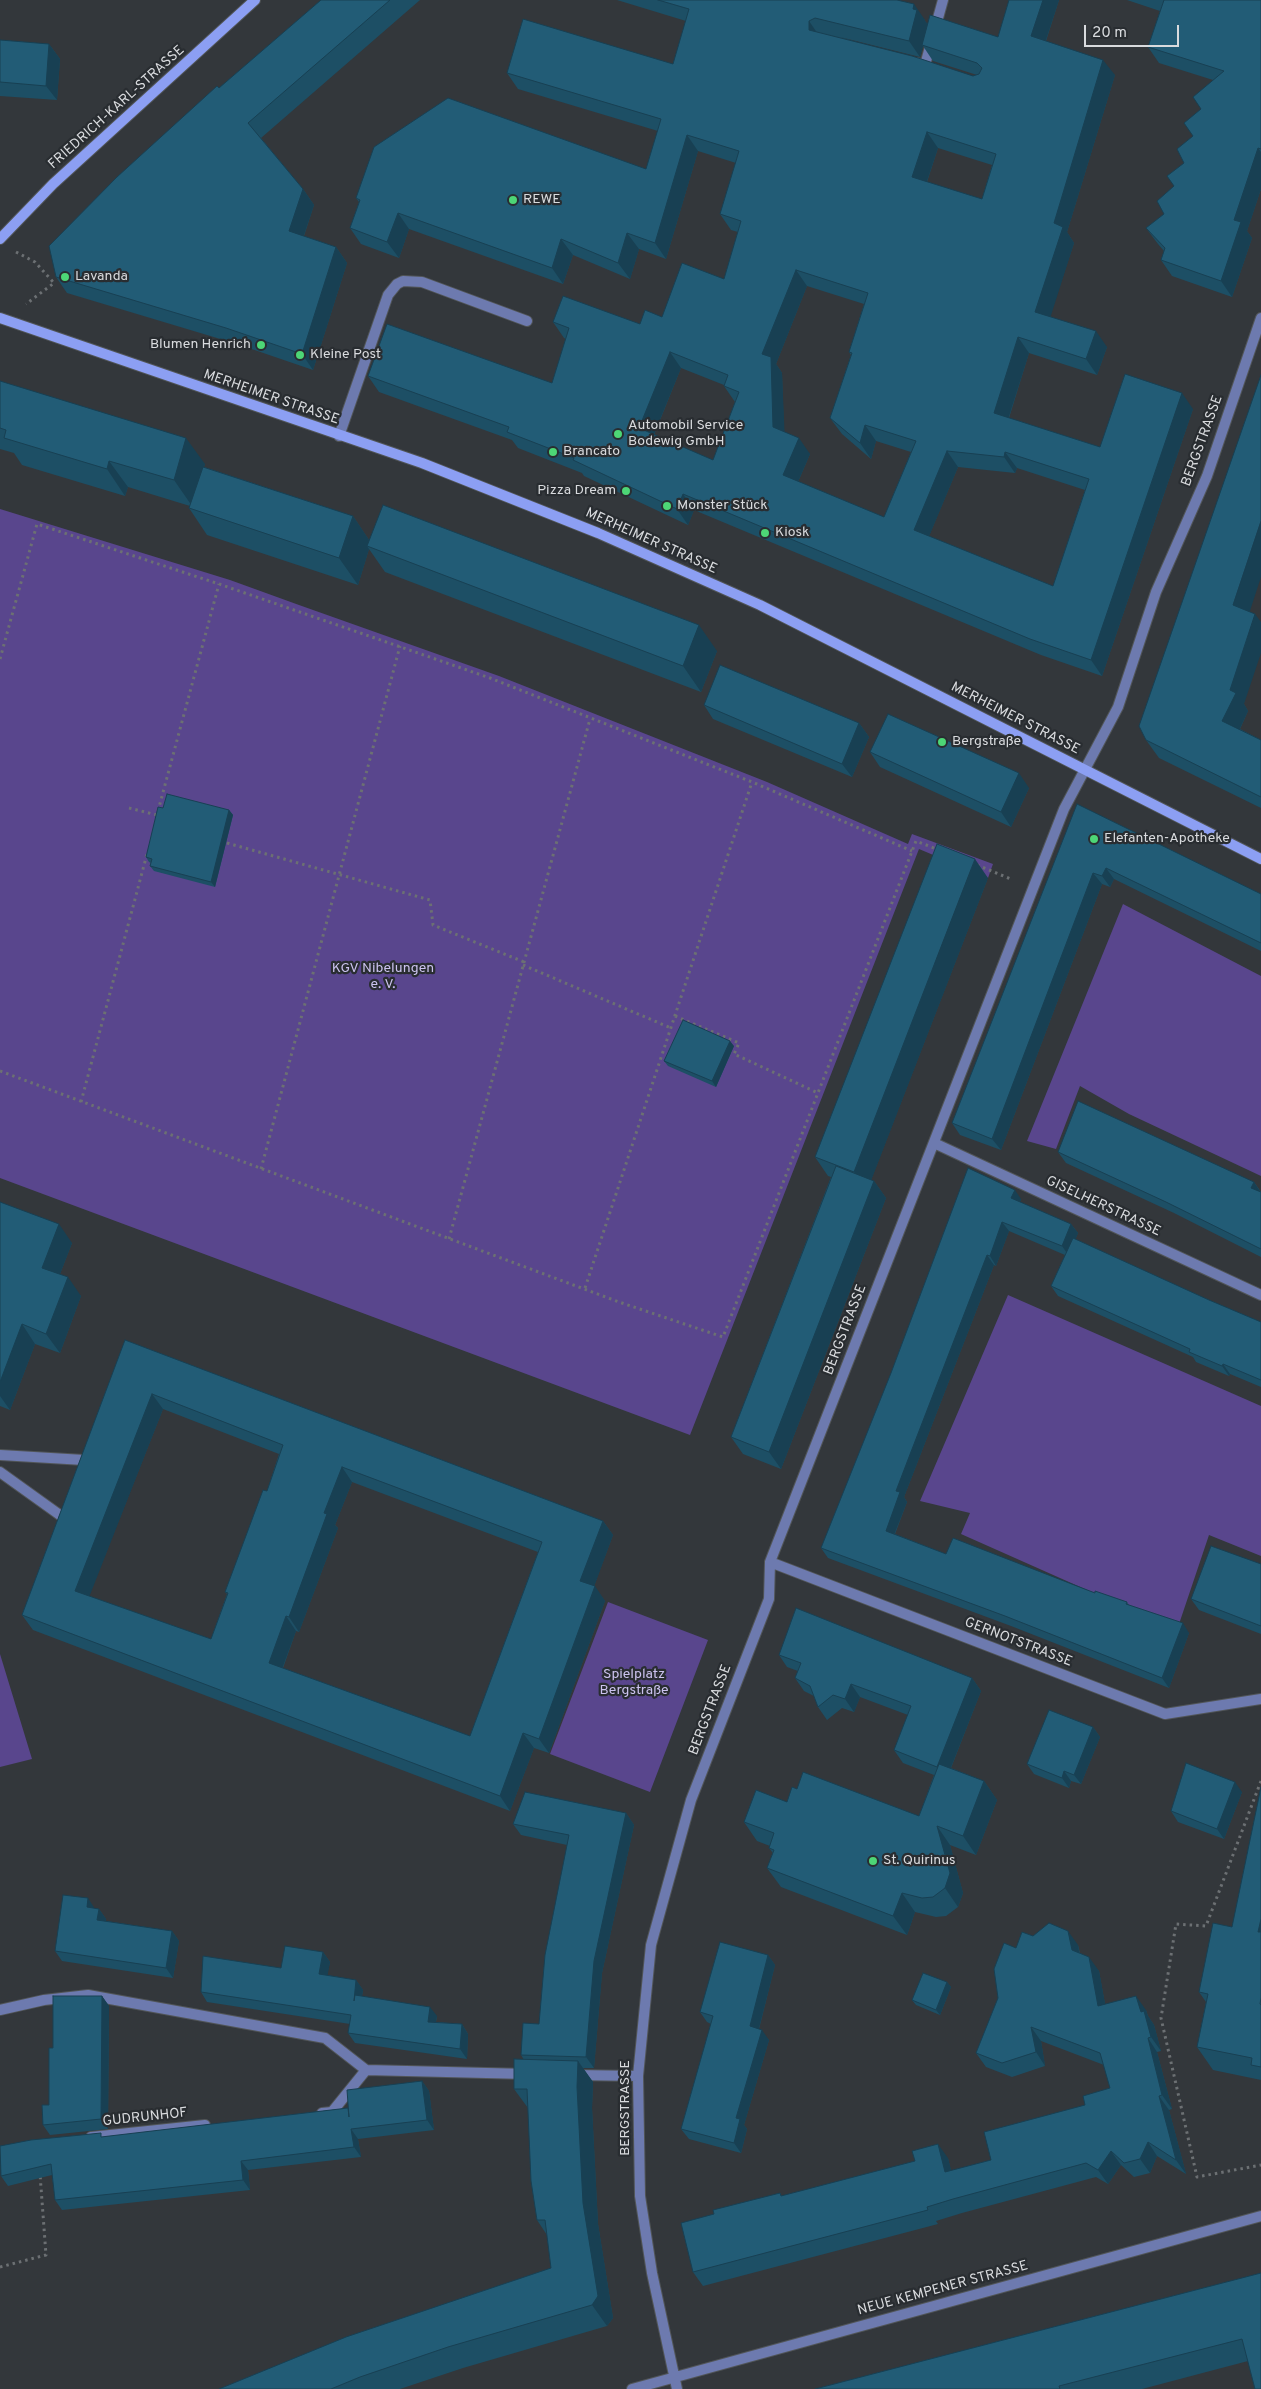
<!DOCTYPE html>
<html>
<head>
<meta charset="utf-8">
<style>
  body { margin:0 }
  #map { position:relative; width:1261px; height:2389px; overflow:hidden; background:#33373b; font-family:Overpass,sans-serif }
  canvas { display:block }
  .scale { position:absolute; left:1084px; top:25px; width:95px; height:22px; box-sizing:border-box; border:2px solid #d9dbde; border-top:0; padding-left:6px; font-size:15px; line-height:18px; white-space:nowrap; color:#d9dbde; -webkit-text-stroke:4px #292d31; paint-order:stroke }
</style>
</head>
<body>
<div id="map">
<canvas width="1261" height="2389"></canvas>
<div class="scale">20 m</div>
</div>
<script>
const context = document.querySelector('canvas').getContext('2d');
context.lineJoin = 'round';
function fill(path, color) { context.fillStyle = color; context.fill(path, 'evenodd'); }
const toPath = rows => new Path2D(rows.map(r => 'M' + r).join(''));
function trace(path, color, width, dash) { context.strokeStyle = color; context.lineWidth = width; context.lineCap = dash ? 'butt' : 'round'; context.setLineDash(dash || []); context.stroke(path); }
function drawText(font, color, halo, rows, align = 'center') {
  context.font = font + ' Overpass,sans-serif'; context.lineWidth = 4.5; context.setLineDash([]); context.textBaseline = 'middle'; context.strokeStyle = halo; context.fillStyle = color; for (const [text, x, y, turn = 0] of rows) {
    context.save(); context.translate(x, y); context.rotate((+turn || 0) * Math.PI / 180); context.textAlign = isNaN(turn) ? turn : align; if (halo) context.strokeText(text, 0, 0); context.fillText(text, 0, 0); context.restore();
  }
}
const green = toPath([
  [0,509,230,580,299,605,499,676,767,782,908,844,912,834,993,864,988,878,919,849,690,1435,0,1178],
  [1123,904,1261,976,1261,1176,1129,1114,1080,1086,1056,1149,1027,1141],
  [1008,1295,1261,1406,1261,1556,1209,1535,1177,1630,961,1534,970,1513,920,1501],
  [608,1602,708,1640,650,1792,550,1754],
  [0,1654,32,1759,0,1767]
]);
const path = toPath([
  [16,252,35,262,54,283,26,304],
  [0,659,37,524,219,584,490,678,752,782,912,851],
  [129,808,157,815],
  [158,811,219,584],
  [227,843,430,900,433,925,524,962],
  [977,865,1013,880],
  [523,965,671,1028],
  [675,1016,739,1043,734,1054,818,1093],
  [0,1071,619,1302,723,1337,916,841,939,850],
  [81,1102,147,854],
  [261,1169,400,646],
  [449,1239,590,719],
  [585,1288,752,782],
  [1261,1781,1206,1926,1176,1924,1161,2018,1197,2177,1261,2165],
  [0,2267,46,2255,40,2174]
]);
const service = toPath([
  [917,63,925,65,943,0],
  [339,436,388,295,397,284,403,281,422,282,527,321]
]);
const minor = toPath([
  [934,1143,1261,1295],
  [0,1455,84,1460],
  [0,1472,64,1518],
  [770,1562,1165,1714,1261,1699],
  [0,2010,44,2000,88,1995,325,2038,366,2070,527,2074],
  [574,2075,638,2076],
  [322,2113,332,2112,366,2070],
  [91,2137,205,2125],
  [632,2389,1261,2216],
  [677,2389,652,2273,640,2196,638,2076,651,1945,691,1800,769,1599,770,1562,1064,809,1118,707,1156,592,1207,476,1261,318]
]);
const secondary = toPath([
  [0,239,53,184,255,0],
  [0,318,422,463,598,533,760,605,1261,859]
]);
const wall = toPath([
  [321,0,420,0,261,138,303,189,314,205,304,236,336,247,347,263,313,370,237,344,67,293,56,277,219,88],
  [617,0,897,0,925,20,925,21,928,25,998,37,1009,0,1059,0,1046,41,1115,75,1067,232,1074,243,1050,316,1107,347,1097,375,1029,353,1009,418,1100,447,1193,409,1102,676,1041,655,694,510,688,525,584,476,582,473,518,448,512,440,379,392,368,376,552,383,566,339,564,338,553,322,640,324,662,317,724,279,738,232,731,230,720,214,736,163,698,151,666,259,639,249,630,279,573,255,563,284,409,229,399,258,361,244,350,228,359,202,356,198,646,169,658,131,518,89,507,73,673,64,686,21],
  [840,37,920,57,923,46,933,61,977,75,973,76],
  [938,148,992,165,982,199,927,182],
  [807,286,864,304,849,352,851,355,830,418,842,434,871,459,876,441,911,452,884,517,798,482,810,454,784,432,782,373,776,364],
  [681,368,724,385,724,386,735,402,713,460,654,435],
  [958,467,1015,473,1017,468,1085,490,1053,586,929,536],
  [1127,0,1261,0,1261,189,1247,231,1252,238,1232,297,1172,276,1161,260,1164,251,1158,244,1146,228,1164,214,1184,163,1201,109,1213,80,1159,63,1148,47,1160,11],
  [0,40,49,44,60,59,57,100,0,96],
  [0,381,205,464,204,467,353,516,369,540,717,651,701,692,385,572,369,549,358,585,207,535,189,508,190,506,128,487,125,496,22,465,14,453,0,449],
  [1249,612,1244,704,1248,711,1240,729,1261,740,1261,808,1159,758,1146,740],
  [704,705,859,723,869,737,852,777,713,719],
  [870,752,1029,788,1011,827,880,767],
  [1077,804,1261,894,1261,951,1114,879,1110,887,1102,884,1001,1150,960,1135,952,1123],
  [163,808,229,810,233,815,215,887,154,871,150,866,151,863,149,862,146,857],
  [988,878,871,1180,874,1181,886,1198,781,1469,743,1454,731,1437,831,1177,828,1176,815,1157],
  [734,1046,716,1087,668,1066,664,1061],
  [1058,1152,1254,1182,1261,1192,1261,1257,1174,1213,1066,1163],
  [968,1168,1021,1199,1020,1202,1071,1224,1078,1233,1075,1240,1209,1300,1261,1322,1261,1387,1230,1374,1229,1376,1196,1362,1193,1357,1058,1296,1051,1286,1065,1255,1009,1231,996,1266,994,1265,904,1497,907,1502,895,1534,946,1554,1127,1602,1129,1605,1189,1633,1169,1688,1011,1626,828,1558,821,1548,891,1373],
  [0,1202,72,1243,60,1274,81,1296,60,1353,35,1344,10,1410,0,1406],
  [125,1340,603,1521,613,1535,594,1586,605,1601,549,1753,534,1748,510,1811,33,1630,22,1615],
  [163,1409,279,1454,267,1491,225,1592,227,1594,211,1639,89,1596],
  [352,1482,538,1552,470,1736,283,1668,296,1631,299,1632,338,1528,335,1525],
  [1261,1564,1261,1634,1199,1610,1191,1599],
  [779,1655,972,1678,981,1691,951,1768,984,1781,997,1800,976,1855,950,1845,963,1893,958,1907,946,1916,936,1917,915,1912,907,1935,781,1887,767,1868,773,1853,769,1848,770,1846,757,1841,744,1822,787,1802,797,1789,919,1816,934,1775,903,1763,894,1750,908,1715,860,1697,854,1712,842,1708,827,1720,818,1707,814,1696,804,1691,795,1678,798,1671,787,1667],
  [1093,1727,1100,1737,1081,1784,1071,1781,1069,1788,1034,1774,1027,1764],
  [1261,1787,1261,2080,1213,2070,1197,2047,1206,2002,1199,1992,1232,1927],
  [1242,1792,1224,1839,1178,1822,1171,1811],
  [626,1813,634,1825,602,1973,594,2068,583,2068,593,2082,592,2108,598,2224,613,2318,607,2326,463,2368,400,2389,219,2389,551,2268,547,2235,537,2220,528,2108,514,2089,524,2060,521,2055,539,2024,567,1845,521,1835,513,1824],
  [95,1909,99,1909,106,1919,106,1921,172,1931,179,1941,173,1978,62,1961,55,1951],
  [1033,1936,1078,1945,1080,1953,1099,1971,1105,2004,1146,2010,1148,2016,1154,2025,1161,2051,1157,2052,1172,2109,1169,2110,1186,2174,1157,2156,1150,2173,1134,2177,1121,2165,1108,2184,1096,2177,962,2213,936,2221,938,2224,703,2286,693,2272,714,2214,780,2193,782,2196,948,2158,951,2171,991,2160,1085,2105,1110,2088,1104,2065,1041,2041,1045,2066,1012,2077,986,2067,976,2053,998,1998,1016,1948],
  [323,1952,330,1962,327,1975,356,1980,363,1990,362,1996,437,2016,436,2022,462,2024,468,2034,467,2059,355,2043,348,2033,350,2024,207,2002,201,1992,281,1968],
  [768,1955,775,1965,759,2029,769,2040,744,2125,747,2129,741,2153,689,2139,681,2129,711,2024,707,2022,700,2012],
  [947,1982,951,1987,940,2015,916,2005,912,2000],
  [102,1996,109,2006,108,2129,50,2135,43,2125,49,2105,53,2048],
  [422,2081,429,2091,434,2130,358,2139,361,2157,248,2170,250,2190,62,2210,55,2200,52,2175,8,2186,1,2176,104,2137,348,2108],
  [1261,2273,1248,2361,1142,2389,815,2389]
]);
const shadedWall = toPath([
  [1043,0,1059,0,1042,52,1031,36],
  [914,4,925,20,925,21,929,26,922,45,923,46,920,57,909,41],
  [809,21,820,37,809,30],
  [49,44,60,59,57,100,46,86],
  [1103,60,1115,75,1067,232,1074,243,1047,328,1035,312,1054,223],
  [927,132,938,148,923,193,912,177],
  [687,135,698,151,666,259,655,243],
  [1258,148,1261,152,1261,189,1247,231,1252,238,1232,297,1221,281,1234,220],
  [303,189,314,205,300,247,289,231],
  [398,213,409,229,399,258,387,242],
  [627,233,639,249,630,279,618,263],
  [561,239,573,255,563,284,552,268],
  [336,247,347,263,313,370,302,354],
  [796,270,807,286,776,364,782,373,785,443,773,427,762,354],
  [1096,331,1107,347,1097,375,1086,359],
  [1018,337,1029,353,1005,429,994,413],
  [670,352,681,368,650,444,639,428],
  [1182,393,1193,409,1102,676,1091,660],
  [865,425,876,441,871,459,860,443],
  [186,438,205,464,192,506,174,480],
  [799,438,810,454,794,491,783,475],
  [947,451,958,467,925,546,914,530],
  [1005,452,1017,468,1015,473,1004,457],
  [109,461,128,487,125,496,107,469],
  [683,494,694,510,688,525,677,509],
  [353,516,371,543,367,546,369,549,358,585,339,558],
  [1261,521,1261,577,1246,623,1233,605],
  [1255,614,1261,622,1261,653,1244,704,1248,711,1235,739,1222,721,1230,690],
  [699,625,717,651,701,692,683,666],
  [859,723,869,737,852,777,842,764],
  [1019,773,1029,788,1011,827,1001,812],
  [229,810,233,815,215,887,211,882],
  [975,859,988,878,867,1191,854,1172],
  [1106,868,1114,879,1110,887,1102,876],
  [1093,873,1102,884,1001,1150,992,1139],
  [730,1041,734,1046,716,1087,712,1081],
  [874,1181,886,1198,781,1469,769,1452],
  [1254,1182,1261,1193,1251,1188],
  [1015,1190,1021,1199,1018,1208,1011,1198],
  [1002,1222,1009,1231,996,1266,990,1256],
  [59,1224,72,1243,55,1287,42,1268],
  [1071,1224,1078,1233,1069,1256,1062,1246],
  [987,1255,994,1265,904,1497,907,1502,892,1540,886,1531,896,1491],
  [68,1277,81,1296,60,1353,46,1334],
  [22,1324,35,1344,10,1410,0,1396,0,1382],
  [1223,1364,1230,1374,1229,1376,1222,1366],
  [152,1394,163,1409,86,1605,75,1591],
  [342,1467,352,1482,335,1525,338,1528,299,1632,289,1617,324,1513],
  [603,1521,613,1535,591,1595,580,1581],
  [595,1586,605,1601,549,1753,539,1739],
  [286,1616,296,1631,279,1677,269,1663],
  [1183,1623,1189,1633,1169,1688,1162,1678],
  [972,1678,981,1691,946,1780,937,1767],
  [851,1684,860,1697,854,1712,845,1699],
  [1093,1727,1100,1737,1081,1784,1074,1775],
  [523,1733,534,1748,510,1811,500,1796],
  [1064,1771,1071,1781,1069,1788,1062,1778],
  [984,1781,997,1800,976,1855,963,1836],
  [1235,1782,1242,1792,1224,1839,1217,1829],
  [626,1813,634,1825,602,1973,594,2068,586,2057,594,1961],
  [937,1826,950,1845,963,1893,958,1907,945,1888],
  [902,1893,915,1912,907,1935,893,1916],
  [88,1898,95,1909,87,1907],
  [99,1909,106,1919,104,1930,97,1920],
  [1261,1919,1261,1936,1258,1932],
  [172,1931,179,1941,173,1978,166,1968],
  [1068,1931,1078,1945,1081,1964,1072,1950],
  [323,1952,330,1962,326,1984,319,1974],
  [768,1955,775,1965,757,2036,750,2026],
  [1089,1957,1099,1971,1108,2020,1098,2006],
  [356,1980,363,1990,360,2011,354,2001],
  [947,1982,951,1987,940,2015,936,2010],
  [102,1996,109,2006,108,2129,101,2119],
  [1136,1996,1146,2010,1148,2016,1154,2025,1161,2051,1151,2037,1141,2012],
  [430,2007,437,2016,434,2031,428,2022],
  [462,2024,468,2034,467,2059,460,2049],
  [1031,2027,1041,2041,1045,2066,1036,2052],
  [762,2030,769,2040,744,2125,747,2129,741,2153,734,2143,736,2118],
  [1148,2038,1157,2052,1172,2109,1162,2095],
  [578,2061,593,2082,592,2108,598,2224,613,2318,607,2326,592,2305,583,2203,577,2087],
  [422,2081,429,2091,434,2130,427,2120],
  [1159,2096,1169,2110,1186,2174,1176,2160],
  [351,2129,358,2139,361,2157,354,2147],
  [1148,2142,1157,2156,1150,2173,1140,2159],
  [938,2144,948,2158,955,2186,945,2172],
  [1111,2151,1121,2165,1108,2184,1098,2170],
  [241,2161,248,2170,250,2190,243,2180]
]);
const building = toPath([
  [321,0,390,0,248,123,303,189,289,231,336,247,302,354,226,328,56,277,49,246,117,177,217,86,219,88,321,0],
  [658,0,897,0,914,4,913,9,917,10,909,41,815,18,809,21,809,30,912,56,973,76,979,74,982,68,977,63,922,45,930,15,998,37,1009,0,1043,0,1031,36,1103,60,1054,223,1063,227,1035,312,1096,331,1086,359,1018,337,994,413,1100,447,1125,374,1182,393,1091,660,1030,639,683,494,677,509,573,460,574,458,507,432,509,427,368,376,387,324,552,383,569,328,553,322,563,296,640,324,645,310,662,317,682,263,724,279,741,221,720,214,739,151,687,135,655,243,627,233,618,263,561,239,552,268,398,213,387,242,350,228,360,200,356,198,374,147,448,98,646,169,661,119,507,73,523,19,673,64,689,9,658,0],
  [927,132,996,154,982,199,912,177,927,132],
  [796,270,868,293,849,352,852,353,830,418,860,443,865,425,916,441,884,517,783,475,799,438,773,427,771,357,762,354,796,270],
  [670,352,728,375,724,386,739,392,713,460,639,428,670,352],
  [947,451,1004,457,1005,452,1089,479,1053,586,914,530,947,451],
  [1164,0,1261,0,1261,149,1258,148,1234,220,1241,222,1221,281,1161,260,1165,248,1146,228,1164,214,1157,201,1174,186,1167,176,1184,163,1177,149,1193,136,1184,123,1201,109,1193,97,1224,71,1148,47,1164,0],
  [0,40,49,44,46,86,0,82,0,40],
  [1261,375,1261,521,1233,605,1255,614,1230,690,1236,693,1222,721,1261,740,1261,797,1146,740,1139,726,1261,375],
  [0,381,186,438,174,480,109,461,107,469,4,438,6,430,0,428,0,381],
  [203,467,353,516,339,558,189,508,203,467],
  [383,505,699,625,683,666,367,546,383,505],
  [720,665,859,723,842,764,704,705,720,665],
  [888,714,1019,773,1001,812,870,752,888,714],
  [167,794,229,810,211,882,150,866,152,859,146,857,158,807,163,808,167,794],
  [1077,804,1261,894,1261,943,1106,868,1102,876,1093,873,992,1139,952,1123,1077,804],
  [937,844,975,859,854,1172,815,1157,937,844],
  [683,1020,730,1041,712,1081,664,1061,683,1020],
  [1078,1101,1254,1182,1251,1188,1261,1192,1261,1249,1166,1202,1058,1152,1078,1101],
  [836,1166,874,1181,769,1452,731,1437,836,1166],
  [968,1168,1015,1190,1011,1198,1071,1224,1062,1246,1002,1222,990,1256,987,1255,909,1457,896,1491,900,1492,886,1531,946,1554,953,1538,1095,1593,1095,1591,1127,1602,1126,1604,1183,1623,1162,1678,1005,1616,821,1548,891,1373,968,1168],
  [0,1202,59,1224,42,1268,68,1277,46,1334,22,1324,0,1382,0,1202],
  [1073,1238,1209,1300,1261,1322,1261,1380,1223,1364,1222,1366,1189,1352,1190,1349,1051,1286,1073,1238],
  [125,1340,603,1521,580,1581,595,1586,539,1739,523,1733,500,1796,22,1615,125,1340],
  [152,1394,283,1445,267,1491,263,1490,225,1592,228,1593,211,1639,75,1591,152,1394],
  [342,1467,542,1542,470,1736,269,1663,286,1616,289,1617,327,1514,324,1513,342,1467],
  [1211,1546,1261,1564,1261,1626,1191,1599,1211,1546],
  [796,1608,972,1678,937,1767,894,1750,911,1706,851,1684,845,1699,833,1695,818,1707,810,1686,795,1678,801,1663,779,1655,796,1608],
  [1049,1710,1093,1727,1074,1775,1064,1771,1062,1778,1027,1764,1049,1710],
  [1186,1763,1235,1782,1217,1829,1171,1811,1186,1763],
  [939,1764,984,1781,963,1836,937,1826,950,1873,945,1888,933,1897,922,1898,902,1893,893,1916,767,1868,774,1850,769,1848,774,1833,744,1822,756,1790,787,1802,792,1787,797,1789,803,1772,919,1816,939,1764],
  [1261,1787,1261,1919,1258,1932,1261,1932,1261,1998,1260,2004,1261,2005,1261,2067,1251,2065,1252,2058,1197,2047,1208,1994,1199,1992,1213,1923,1232,1927,1261,1787],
  [525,1792,626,1813,594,1961,586,2057,521,2055,523,2023,539,2024,545,1955,569,1835,513,1824,525,1792],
  [63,1895,88,1898,87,1907,99,1909,97,1920,172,1931,166,1968,55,1951,63,1895],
  [1049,1923,1068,1931,1072,1950,1089,1957,1098,2006,1136,1996,1141,2012,1144,2011,1151,2037,1148,2038,1162,2095,1159,2096,1176,2160,1148,2142,1140,2159,1124,2163,1111,2151,1098,2170,1086,2163,953,2199,927,2207,928,2210,693,2272,681,2223,714,2214,713,2210,780,2193,781,2196,915,2161,912,2151,938,2144,945,2172,991,2160,984,2132,1085,2105,1083,2096,1110,2088,1100,2053,1031,2027,1036,2052,1002,2063,976,2053,998,1998,994,1969,1004,1943,1016,1948,1022,1932,1033,1936,1049,1923],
  [720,1942,768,1955,750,2026,762,2030,736,2118,740,2119,734,2143,681,2129,713,2016,700,2012,720,1942],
  [285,1946,323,1952,319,1974,356,1980,354,2001,355,1995,430,2007,428,2022,462,2024,460,2049,348,2033,351,2015,201,1992,203,1956,281,1968,285,1946],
  [923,1973,947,1982,936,2010,912,2000,923,1973],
  [53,1996,102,1996,101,2119,43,2125,42,2105,49,2105,49,2048,53,2048,53,1996],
  [514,2059,578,2061,577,2087,583,2203,598,2296,592,2305,448,2347,360,2377,331,2389,219,2389,346,2337,551,2268,545,2220,537,2220,531,2181,527,2089,514,2089,514,2059],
  [422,2081,427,2120,351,2129,354,2147,241,2161,243,2180,55,2200,51,2164,1,2176,0,2146,31,2140,101,2133,101,2137,348,2108,349,2117,347,2090,422,2081],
  [1261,2273,1261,2389,1255,2389,1242,2339,1059,2386,1060,2389,815,2389,1261,2273]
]);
const markers = [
  [513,200,5,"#4dd676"],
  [65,277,5,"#4dd676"],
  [261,345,5,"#4dd676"],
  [300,355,5,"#4dd676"],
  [618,434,5,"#4dd676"],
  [553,452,5,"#4dd676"],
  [626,491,5,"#4dd676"],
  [667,506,5,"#4dd676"],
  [765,533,5,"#4dd676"],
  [942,742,5,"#4dd676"],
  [1094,839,5,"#4dd676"],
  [873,1861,5,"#4dd676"]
];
const streetNames = [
  ["FRIEDRICH-KARL-STRASSE",117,108,-42],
  ["MERHEIMER STRASSE",271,398,19],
  ["BERGSTRASSE",1203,441,-70],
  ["MERHEIMER STRASSE",651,542,24],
  ["MERHEIMER STRASSE",1015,719,27],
  ["GISELHERSTRASSE",1103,1207,25],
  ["BERGSTRASSE",846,1330,-69],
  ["GERNOTSTRASSE",1018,1643,21],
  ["BERGSTRASSE",711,1710,-69],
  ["BERGSTRASSE",626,2108,-90],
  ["GUDRUNHOF",145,2118,-6],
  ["NEUE KEMPENER STRASSE",943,2289,-15]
];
const poiNames = [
  ["REWE",523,200],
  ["Lavanda",75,277],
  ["Blumen Henrich",251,345,"right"],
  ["Kleine Post",310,355],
  ["Automobil Service",628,426],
  ["Bodewig GmbH",628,442],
  ["Brancato",563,452],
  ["Pizza Dream",616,491,"right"],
  ["Monster Stück",677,506],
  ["Kiosk",775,533],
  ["Bergstraße",952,742],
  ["Elefanten-Apotheke",1104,839],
  ["St. Quirinus",883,1861]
];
const parkNames = [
  ["KGV Nibelungen",383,969],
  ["e. V.",383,985],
  ["Spielplatz",634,1675],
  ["Bergstraße",634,1691]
];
fill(green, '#59468d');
trace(service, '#515558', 12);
trace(minor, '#515558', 12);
trace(secondary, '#515558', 12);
trace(path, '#6c7073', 3, [2.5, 4]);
trace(service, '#6d7aaf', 10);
trace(minor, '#6d7aaf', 10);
trace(secondary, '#8c9ff3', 10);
fill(wall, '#1d4f65');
fill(shadedWall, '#184053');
fill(building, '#225c76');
trace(building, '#184053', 1);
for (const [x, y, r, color] of markers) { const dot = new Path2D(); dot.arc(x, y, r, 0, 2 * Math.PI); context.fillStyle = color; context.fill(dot); trace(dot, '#292d31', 2); }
drawText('14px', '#d9dbde', '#292d31', streetNames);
drawText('14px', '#d9dbde', '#292d31', poiNames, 'left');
drawText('14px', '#ccc3ef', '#292d31', parkNames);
</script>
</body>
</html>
